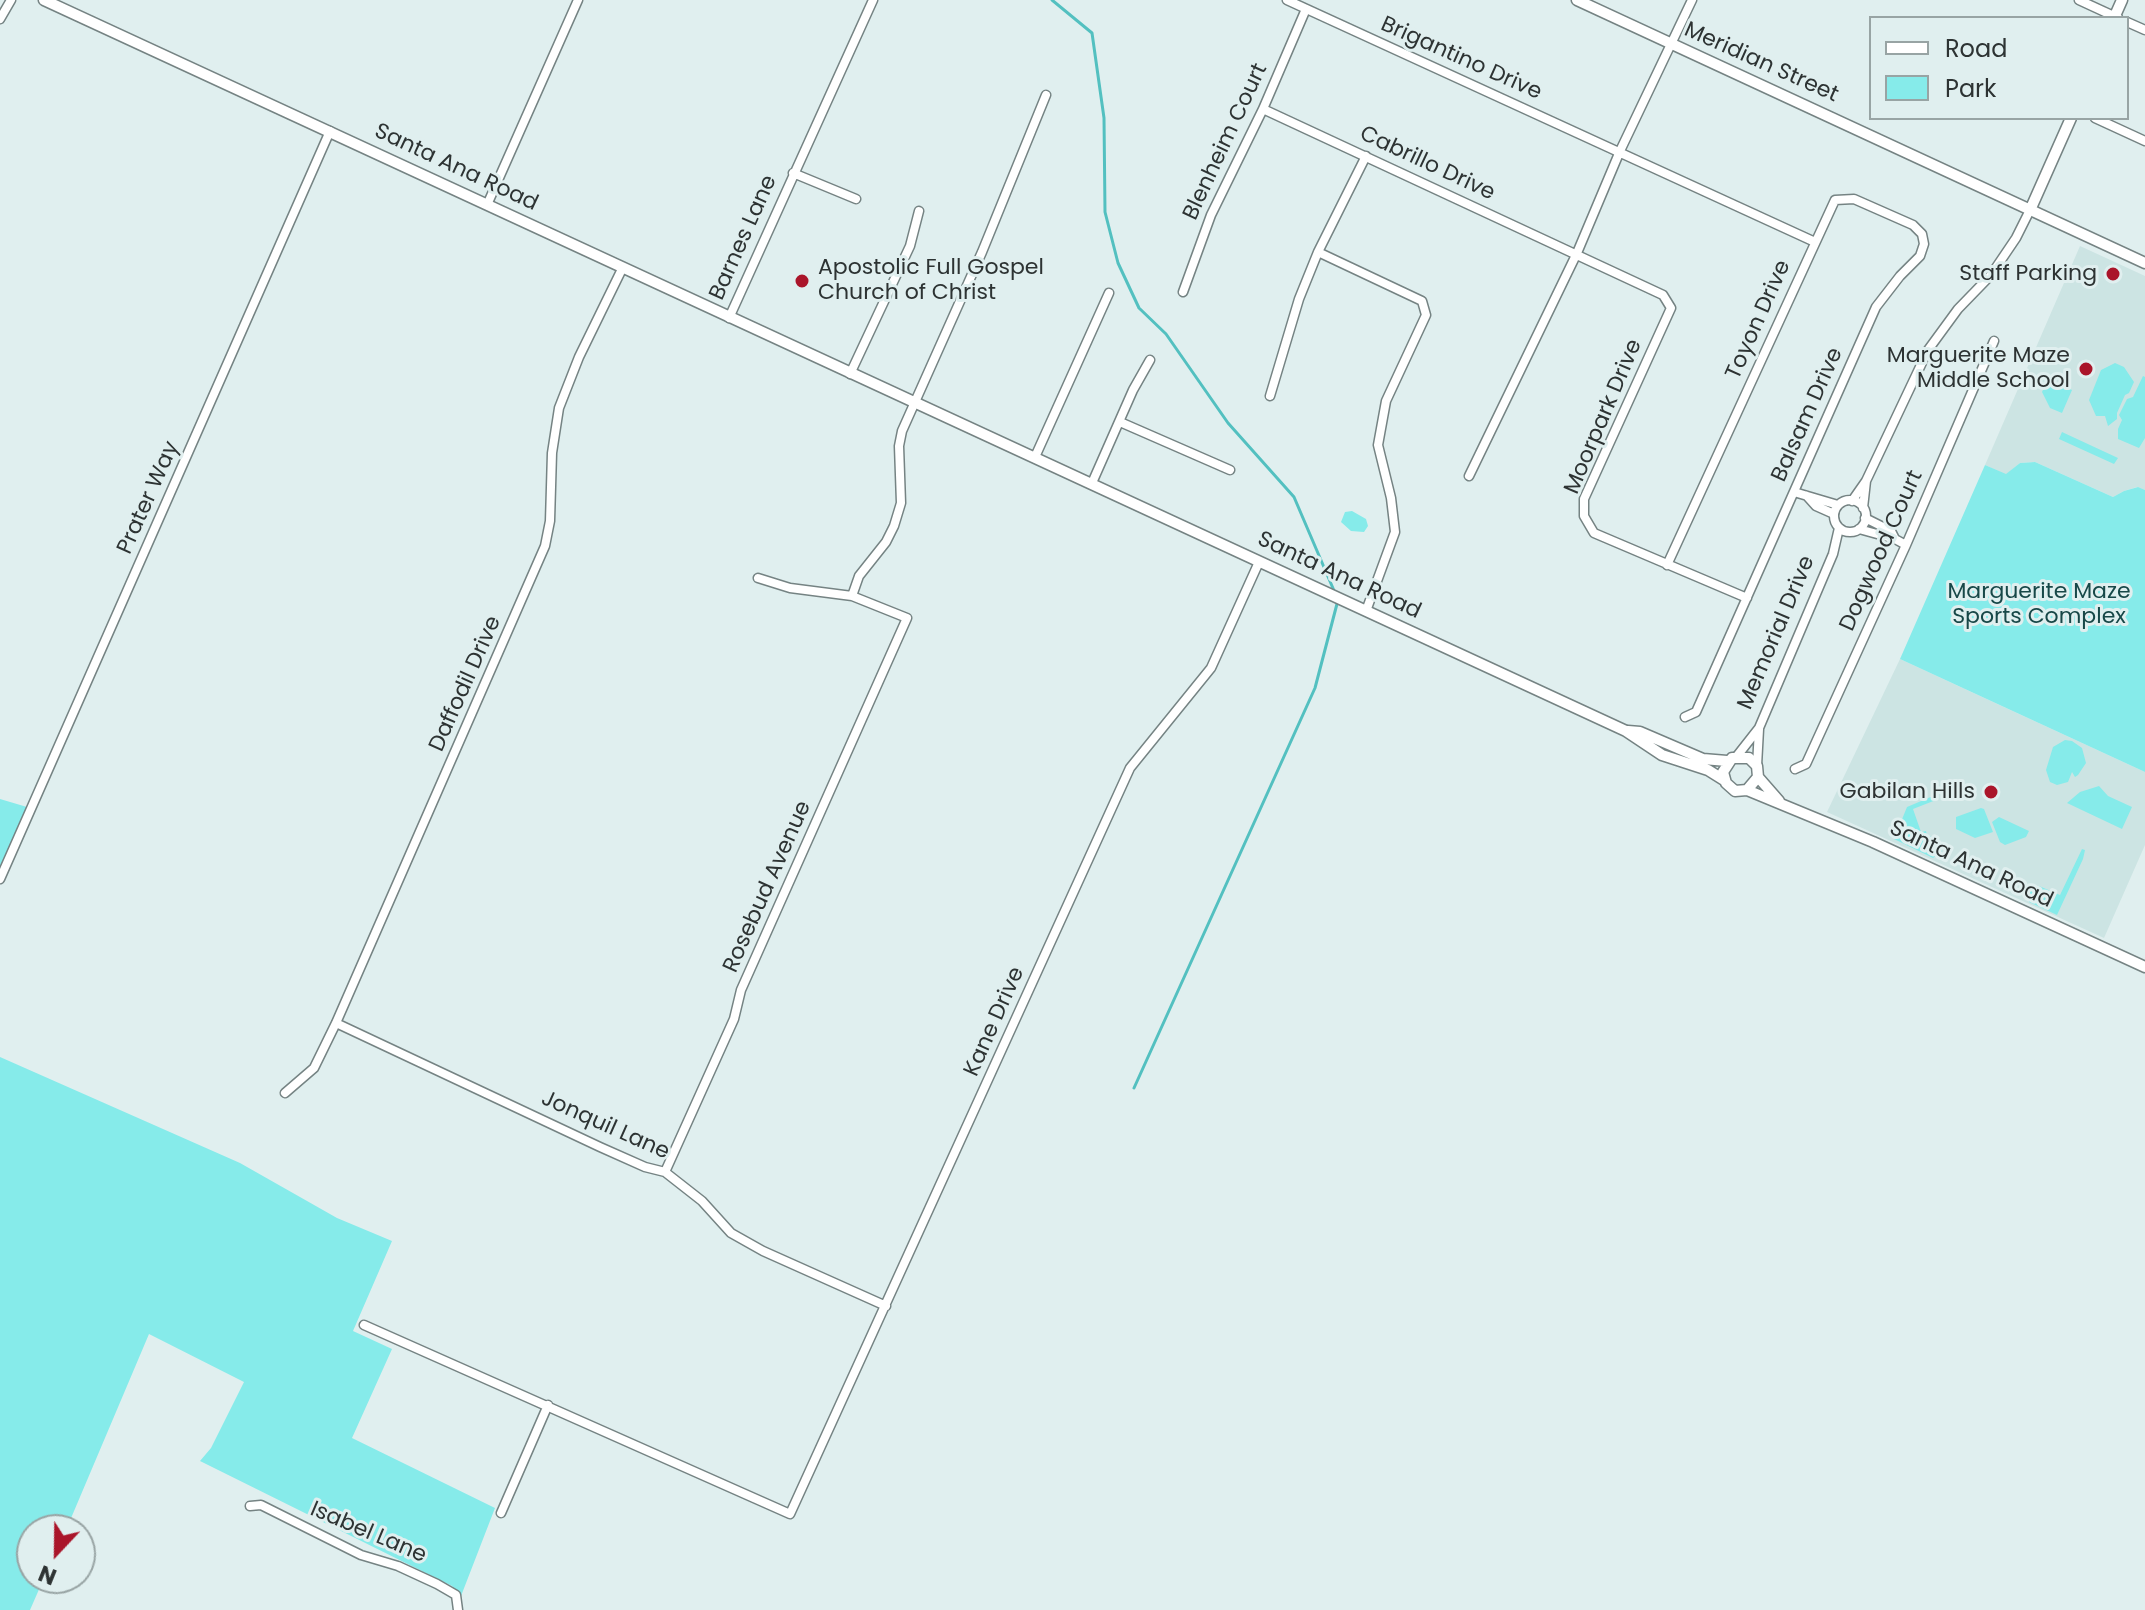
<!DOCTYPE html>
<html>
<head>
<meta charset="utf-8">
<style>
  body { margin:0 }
  #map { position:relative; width:2145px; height:1610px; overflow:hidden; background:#e0efef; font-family:Poppins,sans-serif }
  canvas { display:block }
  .legend { position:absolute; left:1869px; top:16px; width:260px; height:104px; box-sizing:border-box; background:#e0efef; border:2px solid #98a4a4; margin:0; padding:10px 14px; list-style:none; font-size:24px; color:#2d3333 }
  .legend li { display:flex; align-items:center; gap:16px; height:40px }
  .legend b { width:40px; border:2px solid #98a4a4 }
  .north { position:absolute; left:16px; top:1514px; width:80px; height:80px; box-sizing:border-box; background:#e0efef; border:2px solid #98a4a4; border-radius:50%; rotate:202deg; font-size:22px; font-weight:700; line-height:32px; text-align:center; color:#2d3333 }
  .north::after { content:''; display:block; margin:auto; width:28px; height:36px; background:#aa152a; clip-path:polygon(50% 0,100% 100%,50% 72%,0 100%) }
</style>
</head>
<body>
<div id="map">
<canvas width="2145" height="1610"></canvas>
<ul class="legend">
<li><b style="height:10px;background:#fff"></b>Road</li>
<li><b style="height:22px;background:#86ebea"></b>Park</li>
</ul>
<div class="north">N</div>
</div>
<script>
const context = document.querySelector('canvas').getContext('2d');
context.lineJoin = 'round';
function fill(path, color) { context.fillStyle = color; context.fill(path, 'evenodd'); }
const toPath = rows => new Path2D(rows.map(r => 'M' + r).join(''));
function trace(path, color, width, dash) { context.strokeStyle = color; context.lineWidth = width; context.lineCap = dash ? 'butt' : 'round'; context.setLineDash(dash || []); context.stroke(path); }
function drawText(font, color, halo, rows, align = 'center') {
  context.font = font + ' Poppins,sans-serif'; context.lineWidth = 6; context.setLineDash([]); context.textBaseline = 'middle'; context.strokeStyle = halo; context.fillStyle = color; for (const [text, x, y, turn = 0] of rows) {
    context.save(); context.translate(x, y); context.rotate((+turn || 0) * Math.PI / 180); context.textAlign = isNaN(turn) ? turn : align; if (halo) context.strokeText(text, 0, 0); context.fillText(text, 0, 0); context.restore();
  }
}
const built = toPath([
  [2080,246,2145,276,2145,490,2137,487,2124,491,2113,497,2035,462,2020,463,2006,475,1985,465],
  [1900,659,2145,772,2145,845,2104,938,1827,812]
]);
const green = toPath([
  [2115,363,2124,367,2134,382,2129,393,2125,395,2117,413,2117,419,2108,426,2105,416,2096,416,2089,400,2101,370],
  [2143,376,2145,377,2145,438,2139,448,2118,439,2118,429,2122,420,2119,415,2127,399,2133,397],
  [2048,379,2072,390,2062,413,2050,408,2042,392],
  [2062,432,2118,458,2114,464,2059,439],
  [2035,462,2113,497,2124,491,2138,487,2145,490,2145,772,1900,659,1985,465,2006,474,2020,463],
  [1352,511,1366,519,1368,526,1364,532,1351,531,1341,522,1345,512],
  [2065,740,2072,741,2082,748,2086,763,2078,775,2075,777,2072,772,2068,782,2057,785,2050,782,2046,770,2053,747],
  [2099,786,2108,796,2132,807,2122,829,2067,803,2080,792],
  [1933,796,1936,800,1913,809,1921,832,1926,831,1927,835,1936,839,1935,843,1942,851,1933,858,1894,839,1907,807],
  [0,799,27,807,0,871],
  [1981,808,1984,809,1993,832,1975,838,1956,829,1956,817],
  [1999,817,2029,831,2026,837,2005,845,2000,842,1992,822],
  [2082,849,2085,850,2083,859,2057,915,2029,902,2026,889,2035,893,2039,886,2060,895],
  [0,1057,240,1163,337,1218,392,1241,353,1331,392,1349,352,1438,495,1508,461,1596,452,1586,200,1461,211,1448,244,1382,149,1334,66,1530,32,1530,32,1578,44,1578,30,1610,0,1610]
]);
const stream = toPath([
  [1052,0,1092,33,1104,118,1105,212,1118,263,1139,308,1166,334,1228,423,1294,497,1335,593],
  [1134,1088,1315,688,1338,600]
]);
const minor = toPath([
  [1287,0,1815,242],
  [2079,0,2118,18],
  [0,19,11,0],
  [2127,22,2145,30],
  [1263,109,1663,295,1671,308,1584,499,1584,516,1594,533,1747,598],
  [2095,118,2145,141],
  [793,173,856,199],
  [487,205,578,0],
  [1318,252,1422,301,1426,315,1386,401,1378,445,1391,498,1395,532,1366,611],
  [1183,292,1211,215,1263,109,1306,9],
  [729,318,873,0],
  [850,374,910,246,919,211],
  [1270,396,1299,299,1318,252,1366,156],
  [1120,422,1230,470],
  [1035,457,1109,293],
  [1469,476,1577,253,1620,151,1692,0],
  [1092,483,1133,390,1150,360],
  [1794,492,1838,505],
  [1807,496,1816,506,1834,514],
  '1834 516a16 16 0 1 1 32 0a16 16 0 1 1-32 0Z',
  [1852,501,1866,481,1928,350,1958,309,1991,275,2016,238,2031,208],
  [1863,508,1866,481],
  [1865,518,1891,531,1895,539],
  [1859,529,1895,539,1906,545],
  [1667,565,1835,200,1854,199,1913,225,1922,234,1924,244,1920,256,1900,276,1876,307,1696,712,1685,717],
  [852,596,859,576,886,542,894,526,901,503,899,446,902,431,982,252,1046,95],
  [1737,756,1759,728,1833,554,1839,528],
  [1757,766,1759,729],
  [1795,769,1806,764,1906,545,1994,341],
  [0,879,330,131],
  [336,1023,600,1147,645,1167,665,1172,702,1201,731,1233,763,1251,886,1306],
  [285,1093,314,1068,336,1023,545,546,550,521,552,453,559,408,579,357,622,269],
  [665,1172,734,1019,741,990,907,618,852,596,790,588,758,578],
  [364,1325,790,1514,1130,768,1211,668,1259,562],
  [250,1506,261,1505,361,1555,398,1566,437,1584,456,1595,458,1610],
  [501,1513,548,1405]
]);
const tertiary = toPath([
  [44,0,1626,731,1662,755,1708,770,1724,780],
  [1577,0,2145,263],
  [2114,18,2122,0],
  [2031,208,2071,118],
  [1628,731,1640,732,1703,759,1727,761],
  [1758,777,1747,790,1735,791,1726,783,1723,772,1732,758,1749,758,1757,766,1758,777,1779,801],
  [1747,790,1873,842,2145,967]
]);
const markers = [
  [2113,274,8,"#aa152a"],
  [802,281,8,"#aa152a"],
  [2086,369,8,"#aa152a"],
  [1991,792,8,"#aa152a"]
];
const streetNames = [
  ["Brigantino Drive",1461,59,24],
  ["Meridian Street",1761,63,24],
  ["Blenheim Court",1226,142,-65],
  ["Cabrillo Drive",1427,164,25],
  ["Santa Ana Road",456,168,25],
  ["Barnes Lane",744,238,-66],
  ["Toyon Drive",1759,320,-66],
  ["Balsam Drive",1808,415,-66],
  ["Moorpark Drive",1604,417,-67],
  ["Prater Way",149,498,-66],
  ["Dogwood Court",1882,551,-66],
  ["Santa Ana Road",1339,576,25],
  ["Memorial Drive",1777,633,-67],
  ["Daffodil Drive",466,684,-66],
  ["Santa Ana Road",1971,865,25],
  ["Rosebud Avenue",768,887,-66],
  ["Kane Drive",995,1022,-66],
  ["Jonquil Lane",605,1126,24],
  ["Isabel Lane",368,1533,23]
];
const poiNames = [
  ["Apostolic Full Gospel",818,268,"left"],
  ["Church of Christ",818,293,"left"],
  ["Staff Parking",2097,274],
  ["Marguerite Maze",2070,356],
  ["Middle School",2070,381],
  ["Gabilan Hills",1975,792]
];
const parkNames = [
  ["Marguerite Maze",2039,592],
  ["Sports Complex",2039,617]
];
fill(built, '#cce4e3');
fill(green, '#86ebea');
trace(stream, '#53c0c0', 3);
trace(minor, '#758383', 11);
trace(tertiary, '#758383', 13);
trace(minor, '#fff', 8);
trace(tertiary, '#fff', 10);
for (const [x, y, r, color] of markers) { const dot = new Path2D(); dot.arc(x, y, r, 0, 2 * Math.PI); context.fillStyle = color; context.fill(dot); trace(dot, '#e0efef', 3); }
drawText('22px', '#2d3333', '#e0efef', streetNames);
drawText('22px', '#2d3333', '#e0efef', poiNames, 'right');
drawText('22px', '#174848', '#e0efef', parkNames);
</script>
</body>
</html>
